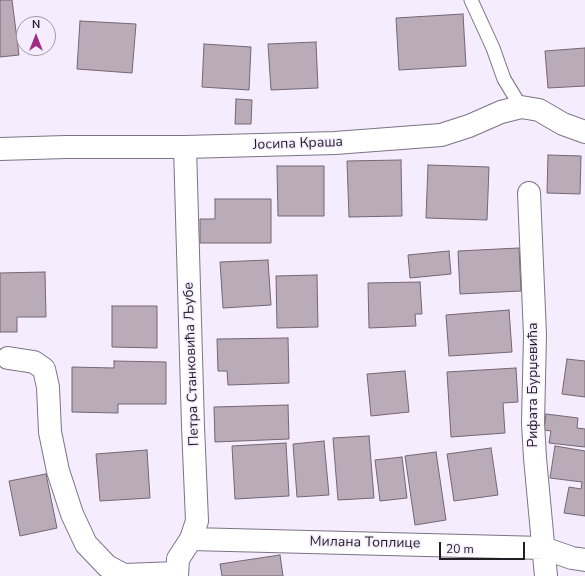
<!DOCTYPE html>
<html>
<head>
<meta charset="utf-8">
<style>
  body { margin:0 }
  #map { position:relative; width:585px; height:576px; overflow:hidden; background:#f5ecfe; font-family:"Nunito Sans",sans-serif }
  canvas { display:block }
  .north { position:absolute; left:16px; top:16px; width:40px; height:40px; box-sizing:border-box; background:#f5ecfe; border:1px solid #a09aa7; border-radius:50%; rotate:0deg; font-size:11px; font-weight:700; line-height:16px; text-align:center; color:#211e24 }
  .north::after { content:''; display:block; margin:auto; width:14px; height:18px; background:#a22c85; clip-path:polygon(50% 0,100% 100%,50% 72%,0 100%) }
  .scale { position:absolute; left:439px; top:542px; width:86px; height:18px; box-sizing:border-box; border:2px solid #211e24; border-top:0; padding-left:5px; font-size:12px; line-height:14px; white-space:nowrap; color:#211e24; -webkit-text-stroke:3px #f5ecfe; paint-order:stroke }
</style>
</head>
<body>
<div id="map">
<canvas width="585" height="576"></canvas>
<div class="north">N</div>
<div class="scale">20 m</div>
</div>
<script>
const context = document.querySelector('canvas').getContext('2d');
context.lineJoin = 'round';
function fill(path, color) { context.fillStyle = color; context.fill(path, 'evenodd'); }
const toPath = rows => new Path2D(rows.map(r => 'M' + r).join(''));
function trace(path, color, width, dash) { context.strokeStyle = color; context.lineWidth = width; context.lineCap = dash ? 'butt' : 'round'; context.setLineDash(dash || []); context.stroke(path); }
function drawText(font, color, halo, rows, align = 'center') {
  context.font = font + ' "Nunito Sans",sans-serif'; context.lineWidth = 3; context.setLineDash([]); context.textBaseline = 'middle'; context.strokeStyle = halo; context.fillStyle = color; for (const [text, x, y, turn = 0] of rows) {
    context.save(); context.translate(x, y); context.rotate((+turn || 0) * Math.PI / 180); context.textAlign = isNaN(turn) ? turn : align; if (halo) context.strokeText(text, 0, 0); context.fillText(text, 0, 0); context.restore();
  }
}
const building = toPath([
  [0,0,12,0,19,55,0,57,0,0],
  [463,14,466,66,399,70,396,18,463,14],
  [80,21,136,24,132,73,77,69,80,21],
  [316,42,318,88,271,90,268,44,316,42],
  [204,44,251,47,249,90,202,87,204,44],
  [585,48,585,86,548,88,545,51,585,48],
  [236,99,252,100,251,124,235,124,236,99],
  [548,155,581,156,580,194,547,193,548,155],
  [401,160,402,216,349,217,347,161,401,160],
  [428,165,489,167,487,220,426,218,428,165],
  [277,166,324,166,324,216,278,216,277,166],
  [215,199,271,199,271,243,200,243,200,219,215,219,215,199],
  [519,248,521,291,460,294,458,251,519,248],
  [449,251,451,274,410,278,408,255,449,251],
  [268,260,271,305,223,308,220,262,268,260],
  [45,272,46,317,17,317,17,332,0,332,0,273,45,272],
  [317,275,318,327,277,328,276,276,317,275],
  [420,282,422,314,415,314,416,326,369,328,368,283,420,282],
  [112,306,157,306,157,348,112,347,112,306],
  [509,310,512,352,449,356,446,315,509,310],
  [288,338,289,383,228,385,227,371,218,371,217,339,288,338],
  [567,359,585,361,585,397,562,394,567,359],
  [114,361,166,362,166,404,118,404,118,413,72,412,72,367,114,368,114,361],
  [516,368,518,402,503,403,505,433,451,437,447,372,516,368],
  [405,371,409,412,371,416,367,374,405,371],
  [288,405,289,439,215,442,214,407,288,405],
  [546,414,578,418,577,428,585,429,585,447,549,443,551,431,544,430,546,414],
  [369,436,374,498,338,500,333,438,369,436],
  [324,441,329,495,297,497,293,444,324,441],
  [286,443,289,496,235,499,232,446,286,443],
  [555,446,585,451,585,516,564,513,569,487,581,489,582,482,550,478,555,446],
  [491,448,498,495,454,501,447,454,491,448],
  [147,450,150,498,100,501,96,454,147,450],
  [436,452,446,520,415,525,405,456,436,452],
  [402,457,407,498,380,501,375,460,402,457],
  [46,474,57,528,20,536,9,481,46,474],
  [280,555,283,576,222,576,220,564,280,555]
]);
const lane = toPath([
  [471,0,493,48,504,79,521,107]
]);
const street = toPath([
  [0,149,66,147,185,147,335,143,441,135,469,126,501,112,521,107,539,110,563,124,585,132],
  [529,193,535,335,533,423,535,458,546,576],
  [8,358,34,362,44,369,48,387,50,432,58,471,72,514,86,544,107,566,124,575,177,573],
  [191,539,543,548,572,558,585,560],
  [177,576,178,559,191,539,197,521,193,426,185,147]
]);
const streetNames = [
  ["Јосипа Краша",298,144,-2],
  ["Петра Станковића Љубе",192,364,-92],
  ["Рифата Бурџевића",534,385,-90],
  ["Милана Топлице",365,543,1]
];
fill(building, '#baabb8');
trace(building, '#746673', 1);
trace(lane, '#7b7484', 15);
trace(street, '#7b7484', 24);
trace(lane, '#fff', 13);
trace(street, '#fff', 22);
drawText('14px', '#211e24', '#f5ecfe', streetNames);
</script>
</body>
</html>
